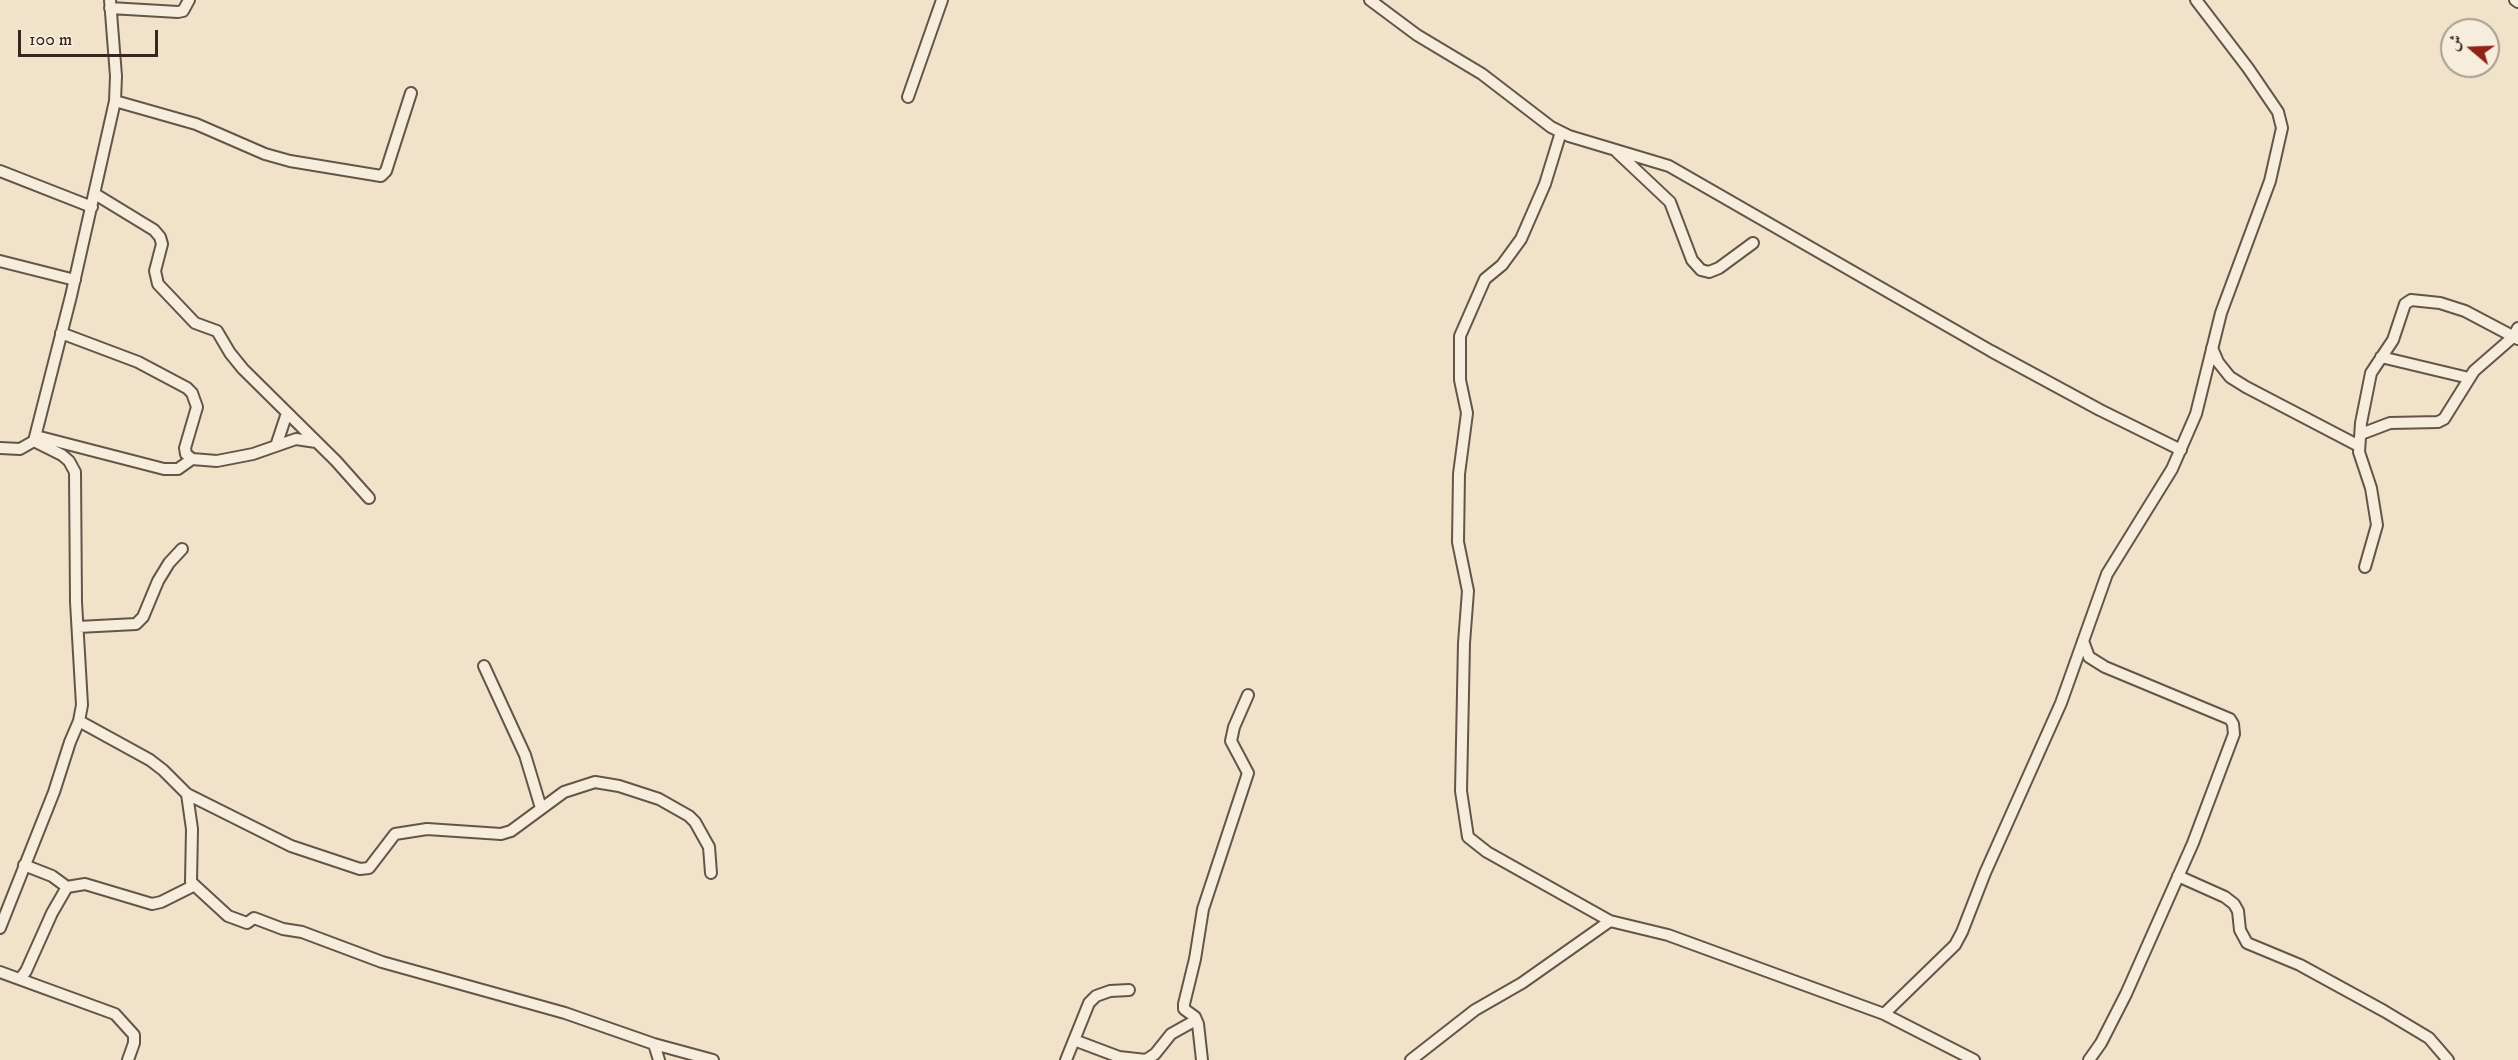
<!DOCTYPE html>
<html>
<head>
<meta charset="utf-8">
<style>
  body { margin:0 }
  #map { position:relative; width:2518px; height:1060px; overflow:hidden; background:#f1e3ca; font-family:"IM FELL DW Pica",Amiri,serif }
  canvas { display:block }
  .north { position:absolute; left:2440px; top:18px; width:60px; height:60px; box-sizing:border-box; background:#f6eddd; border:2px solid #a99d91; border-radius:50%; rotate:289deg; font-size:16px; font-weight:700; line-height:24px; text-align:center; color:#36261e }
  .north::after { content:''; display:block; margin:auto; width:21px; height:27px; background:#8f2418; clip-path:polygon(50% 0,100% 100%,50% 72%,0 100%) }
  .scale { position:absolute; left:18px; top:30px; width:140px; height:27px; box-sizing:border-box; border:3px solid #36261e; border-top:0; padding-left:8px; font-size:18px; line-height:21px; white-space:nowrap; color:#36261e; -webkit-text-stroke:4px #f6eddd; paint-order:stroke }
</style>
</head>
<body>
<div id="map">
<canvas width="2518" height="1060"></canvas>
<div class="north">ش</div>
<div class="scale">100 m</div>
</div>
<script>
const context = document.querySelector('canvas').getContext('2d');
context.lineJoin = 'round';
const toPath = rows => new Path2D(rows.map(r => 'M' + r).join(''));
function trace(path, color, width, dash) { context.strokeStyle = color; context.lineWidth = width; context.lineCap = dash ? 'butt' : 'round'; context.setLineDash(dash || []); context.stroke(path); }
const minor = toPath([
  [1370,0,1417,35,1482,74,1551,127,1569,136,1669,166,1991,351,2100,410,2181,450],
  [2515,0,2518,2],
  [110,8,178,12,183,11,189,0],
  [908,97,942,0],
  [115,101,196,124,265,154,290,161,381,176,386,171,411,93],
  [1561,132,1545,184,1521,239,1502,265,1485,279,1460,336,1460,380,1467,413,1459,474,1458,542,1468,591,1464,643,1461,791,1468,837,1487,852,1610,921,1668,935,1884,1014,1974,1060],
  [1617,152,1670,202,1692,260,1701,270,1709,272,1719,268,1753,243],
  [0,171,92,207],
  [95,194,154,230,160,237,162,244,155,271,158,284,195,323,217,331,230,353,243,369,336,461,369,498],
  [0,261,75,280],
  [61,333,138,362,187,388,192,393,197,407,185,448,186,454,192,459,217,461,253,454,296,439,316,442],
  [2212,348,2218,362,2230,377,2246,387,2359,446],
  [2381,357,2469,378],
  [2361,434,2390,423,2438,422,2444,419,2474,371,2513,337,2518,328],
  [36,436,164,469,178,469,192,459],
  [276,446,287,413],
  [0,448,20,449,34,441,71,296,115,101,116,76,110,0],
  [2365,567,2377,525,2371,488,2359,452,2361,423,2371,373,2393,340,2405,304,2411,300,2440,303,2465,311,2518,339],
  [78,627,136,624,143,617,158,581,169,563,182,549],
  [2083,641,2089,657,2105,667,2230,719,2233,724,2234,734,2193,843,2126,994,2101,1043,2089,1060],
  [484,666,525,755,541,808],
  [79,721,150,760,163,770,187,794,192,829,191,882,228,916,247,923,254,918,283,929,302,932,382,962,565,1013,654,1044,713,1060],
  [187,794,291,846,360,869,369,868,395,834,427,829,501,834,511,831,564,792,595,782,619,786,659,799,689,816,695,822,709,847,711,873],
  [24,865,52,876,67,887],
  [2178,876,2225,897,2234,904,2238,911,2240,930,2247,943,2300,965,2384,1011,2429,1038,2448,1060],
  [0,928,54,792,70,742,79,721,82,705,76,602,75,472,69,461,62,455,34,441],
  [0,972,115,1014,134,1035,134,1043,128,1060],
  [20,979,26,971,52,913,67,887,85,884,152,904,161,902,193,886],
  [1884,1014,1955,945,1962,932,1985,873,2061,703,2107,574,2172,469,2196,414,2221,313,2270,181,2282,128,2278,112,2248,68,2196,0],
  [1074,1040,1119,1057,1146,1060,1155,1054,1171,1034,1196,1020],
  [654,1044,659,1060],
  [1066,1060,1089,1003,1096,996,1110,991,1129,990],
  [1202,1060,1198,1024,1195,1017,1184,1009,1184,1004,1195,959,1203,909,1248,773,1231,741,1234,727,1248,695],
  [1411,1060,1475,1010,1522,983,1610,921]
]);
trace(minor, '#655549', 14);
trace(minor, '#f6eddd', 10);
</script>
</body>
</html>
